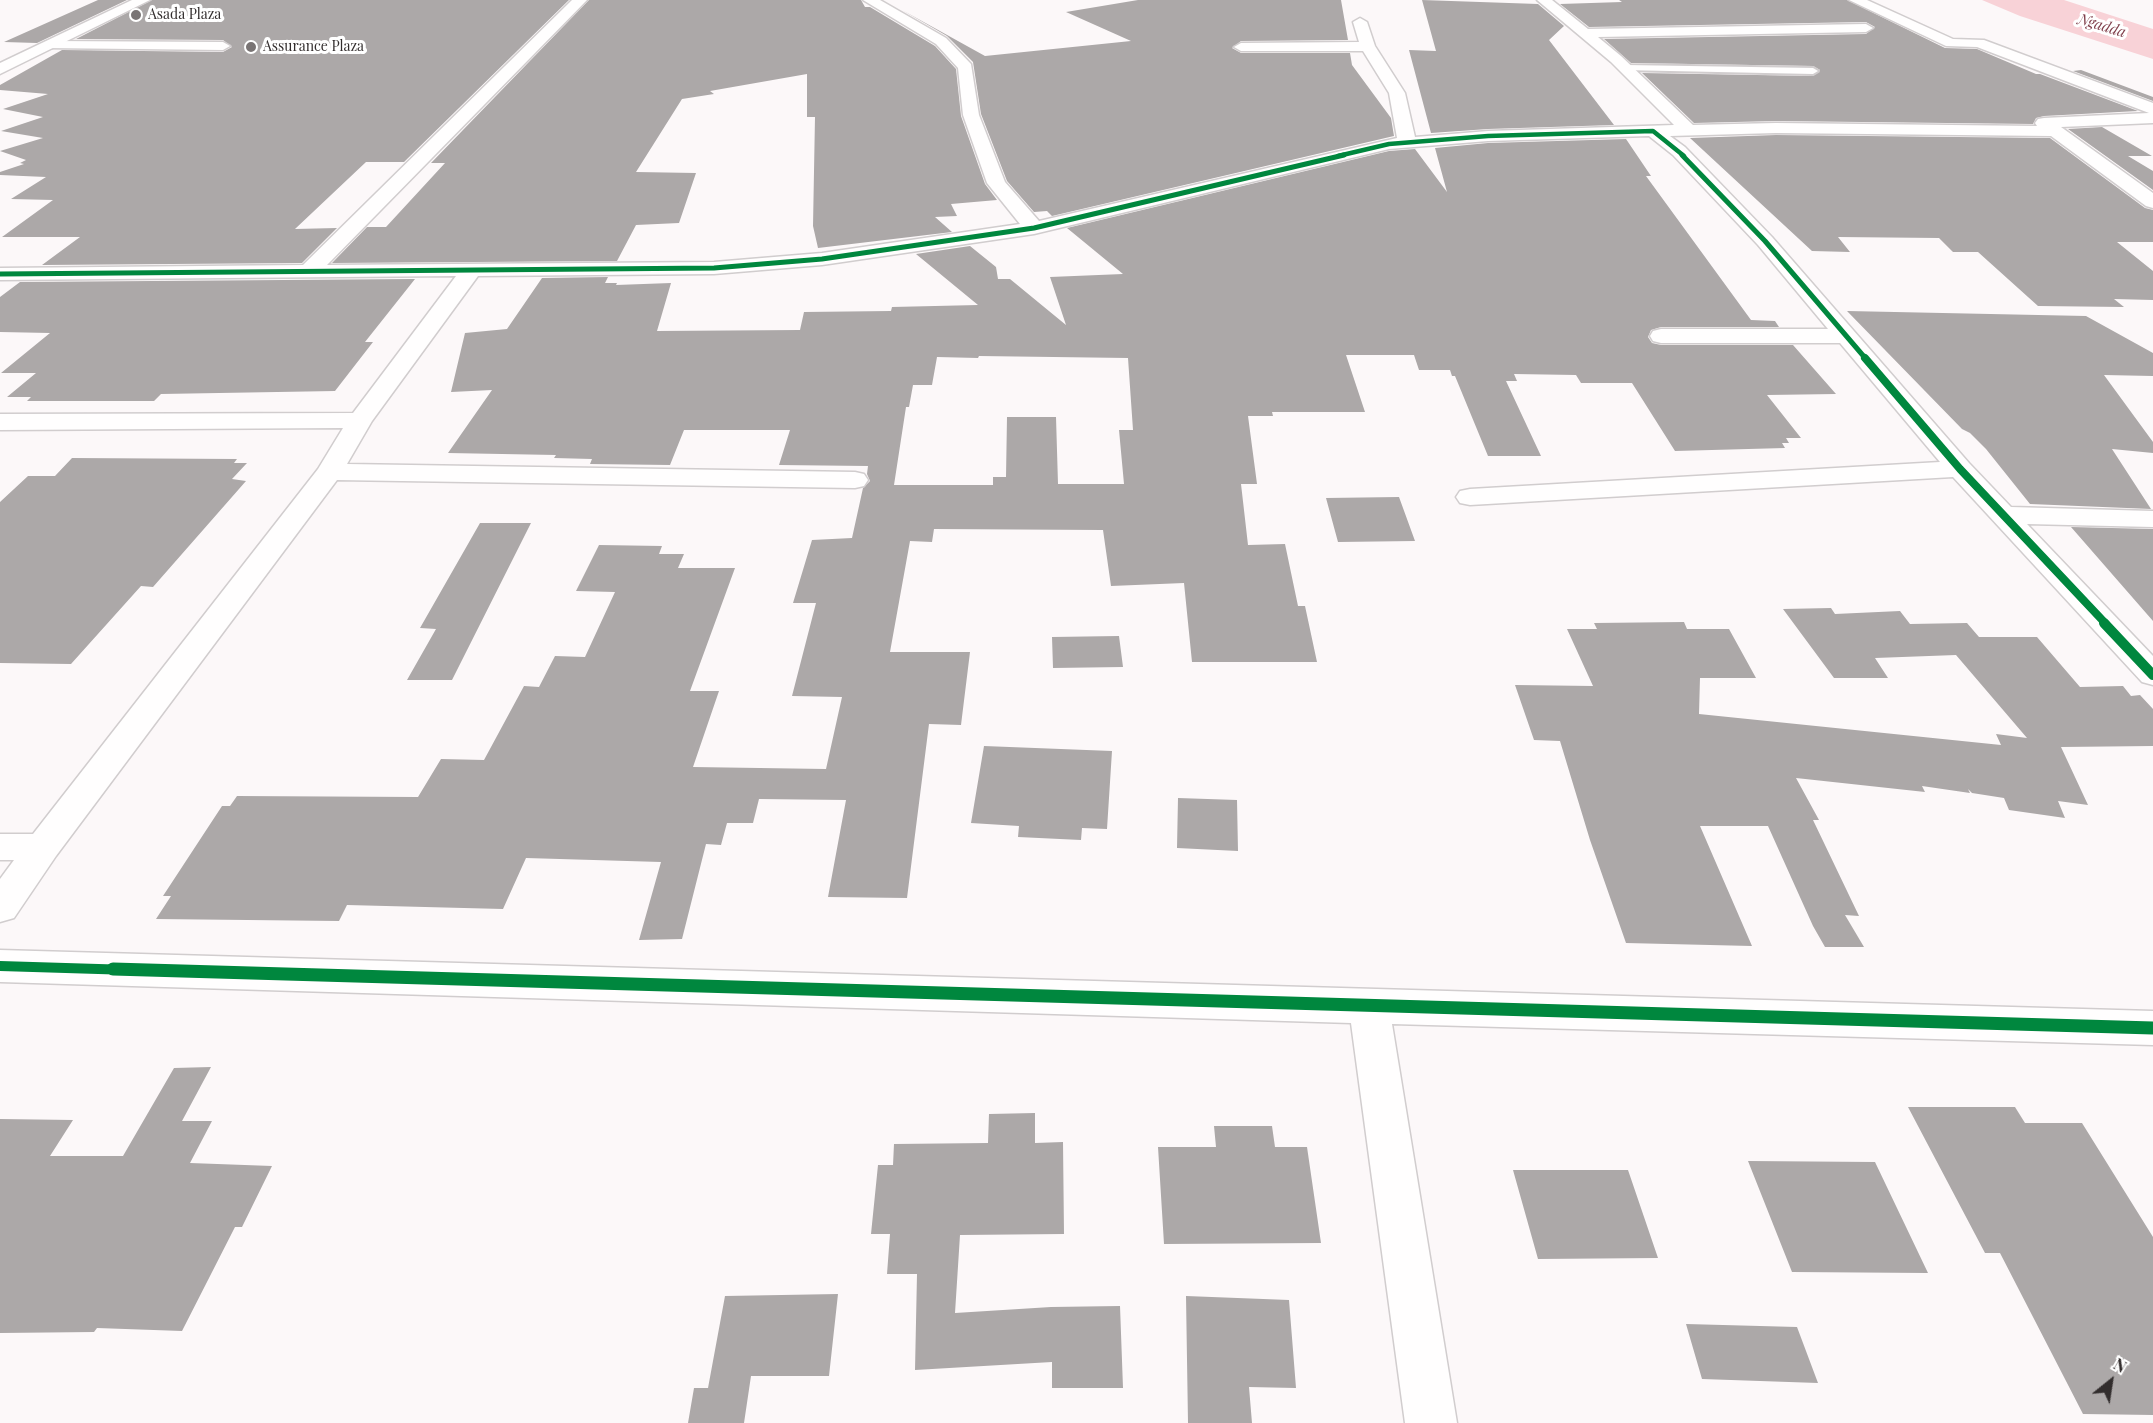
<!DOCTYPE html>
<html>
<head>
<meta charset="utf-8">
<style>
  body { margin:0 }
  #map { position:relative; width:2153px; height:1423px; overflow:hidden; background:#fcf8f9; font-family:"Playfair Display",serif }
  canvas { display:block }
  .north { position:absolute; left:2081px; top:1351px; width:60px; height:60px; -webkit-text-stroke:4px #fff; paint-order:stroke; rotate:30deg; font-size:16px; font-weight:700; line-height:24px; text-align:center; color:#322d2d }
  .north::after { content:''; display:block; margin:auto; width:21px; height:27px; background:#322d2d; clip-path:polygon(50% 0,100% 100%,50% 72%,0 100%) }
</style>
</head>
<body>
<div id="map">
<canvas width="2153" height="1423"></canvas>
<div class="north">N</div>
</div>
<script>
const context = document.querySelector('canvas').getContext('2d');
context.lineJoin = 'round';
function fill(path, color) { context.fillStyle = color; context.fill(path, 'evenodd'); }
const toPath = rows => new Path2D(rows.map(r => 'M' + r).join(''));
function trace(path, color, width, dash) { context.strokeStyle = color; context.lineWidth = width; context.lineCap = dash ? 'butt' : 'round'; context.setLineDash(dash || []); context.stroke(path); }
function drawText(font, color, halo, rows, align = 'center') {
  context.font = font + ' "Playfair Display",serif'; context.lineWidth = 6; context.setLineDash([]); context.textBaseline = 'middle'; context.strokeStyle = halo; context.fillStyle = color; for (const [text, x, y, turn = 0] of rows) {
    context.save(); context.translate(x, y); context.rotate((+turn || 0) * Math.PI / 180); context.textAlign = isNaN(turn) ? turn : align; if (halo) context.strokeText(text, 0, 0); context.fillText(text, 0, 0); context.restore();
  }
}
const water = toPath([
  [1982,0,2064,0,2153,29,2153,59,2020,16]
]);
const building = toPath([
  [98,0,127,0,37,43,4,42],
  [152,0,569,0,404,162,366,162,295,229,337,228,302,263,42,265,80,237,2,237,53,200,11,199,46,177,0,175,0,172,24,164,20,163,26,160,0,151,43,138,1,131,43,117,3,109,48,94,0,90,0,85,62,50,223,52,232,47,223,40,76,39],
  [589,0,861,0,865,7,870,7,935,46,956,69,961,116,985,184,997,200,951,204,957,216,935,217,952,232,818,248,813,226,815,117,807,117,807,74,710,91,714,94,682,99,636,172,696,173,679,223,636,225,617,261,332,263,367,227,386,227,445,163,431,163],
  [1138,0,1341,0,1348,40,1241,41,1232,48,1241,53,1350,53,1352,65,1391,118,1394,136,1052,216,1047,211,1034,212,1007,181,981,114,973,62,947,36,902,10,985,56,1131,41,1066,12],
  [1422,0,1538,4,1564,26,1549,40,1614,125,1488,129,1431,133,1409,50,1436,51],
  [1619,0,1847,0,1945,48,1977,49,2036,74,2040,74,2138,111,2044,116,2036,118,2033,124,1776,121,1694,123,1642,73,1813,76,1820,70,1813,66,1631,63,1604,39,1866,34,1875,27,1866,22,1589,27,1560,4,1622,2],
  [2081,70,2153,97,2153,101,2073,71],
  [2102,127,2152,156,2128,156,2153,171,2153,190,2068,129],
  [1776,135,2050,138,2145,208,2153,210,2153,242,2117,242,2153,271,2153,300,2114,299,2124,307,2038,306,1978,252,1953,252,1939,238,1838,237,1850,252,1812,251,1690,138],
  [1626,139,1651,176,1646,176,1751,320,1775,321,1779,327,1661,327,1651,330,1648,337,1652,343,1661,345,1793,345,1836,394,1767,395,1801,438,1786,438,1789,443,1782,443,1785,448,1675,451,1632,383,1581,383,1576,375,1514,374,1517,381,1506,381,1541,456,1488,456,1455,376,1452,376,1450,370,1419,370,1414,355,1346,355,1365,412,1272,412,1273,416,1248,416,1257,484,1241,484,1248,545,1285,544,1298,606,1305,606,1317,662,1192,662,1184,583,1111,586,1103,530,934,529,932,542,910,541,890,652,970,652,961,725,929,724,907,898,828,897,846,800,759,799,753,823,727,823,721,845,706,844,682,939,639,940,661,862,526,858,503,909,347,905,339,921,156,919,171,896,163,896,222,806,230,806,237,796,418,797,441,759,484,760,524,686,539,687,555,656,585,657,615,592,576,591,599,545,662,546,659,554,684,554,678,568,735,568,690,691,719,691,693,767,826,769,842,697,792,696,816,603,793,603,812,540,852,538,863,488,870,481,867,474,868,466,779,465,790,430,684,430,670,465,590,464,592,459,554,458,556,455,448,453,492,390,451,392,465,333,507,329,542,278,608,277,605,283,617,283,616,285,671,283,657,331,800,330,804,312,891,311,892,307,978,305,916,254,970,246,996,267,998,279,1010,279,1066,325,1050,277,1123,274,1067,228,1389,151,1415,149,1447,192,1435,148,1488,143],
  [979,356,1128,358,1133,430,1119,430,1124,484,1058,484,1056,417,1007,417,1006,477,993,477,993,485,894,485,906,407,909,407,913,385,932,385,937,357,978,358],
  [415,279,365,342,373,342,335,391,161,394,154,401,27,401,31,397,7,397,36,373,1,373,50,333,0,332,0,297,20,282],
  [1847,311,2086,316,2153,353,2153,376,2104,375,2153,442,2153,453,2112,449,2151,509,2030,504,1986,449,1970,433,1962,429],
  [72,458,237,459,234,463,247,463,232,479,246,481,153,587,141,586,71,664,0,663,0,502,28,476,55,476],
  [1399,497,1415,541,1338,542,1326,498],
  [480,523,531,523,452,680,407,680,436,629,420,628],
  [2071,527,2153,529,2153,621],
  [1831,608,1835,614,1900,611,1910,624,1967,623,1979,637,2037,637,2080,687,2123,686,2131,696,2140,695,2153,709,2153,746,2061,747,2088,805,2058,801,2065,818,2009,810,2004,798,1972,793,1968,789,1970,793,1922,786,1925,792,1796,778,1819,820,1813,820,1859,916,1845,915,1864,947,1825,947,1813,926,1768,826,1700,826,1752,946,1626,943,1590,840,1560,741,1534,740,1515,685,1593,686,1567,629,1597,629,1594,623,1684,622,1687,629,1729,629,1756,678,1700,678,1699,714,2001,745,1996,734,2027,738,1956,655,1875,658,1888,678,1834,678,1783,609],
  [1119,636,1123,667,1053,668,1052,637],
  [984,746,1112,751,1107,829,1082,828,1081,840,1018,837,1019,826,971,823],
  [1178,798,1237,800,1238,851,1177,848],
  [211,1067,182,1121,212,1121,190,1163,272,1166,242,1227,235,1227,182,1331,97,1328,94,1332,0,1333,0,1119,73,1120,50,1156,123,1156,174,1068],
  [1908,1107,2015,1107,2025,1123,2082,1123,2153,1237,2153,1415,2083,1414,2000,1253,1985,1253],
  [1035,1113,1035,1143,1063,1142,1064,1234,960,1235,955,1313,1051,1307,1120,1306,1123,1388,1052,1388,1052,1362,915,1370,917,1274,887,1274,890,1234,871,1234,878,1165,893,1165,894,1144,988,1143,989,1114],
  [1214,1126,1272,1126,1275,1147,1307,1147,1321,1243,1164,1244,1158,1147,1216,1147],
  [1748,1161,1875,1162,1928,1273,1792,1272],
  [1513,1170,1628,1170,1658,1258,1538,1259],
  [838,1294,829,1376,751,1376,744,1423,688,1423,694,1388,708,1388,725,1296],
  [1186,1296,1289,1300,1296,1388,1249,1387,1252,1423,1188,1423],
  [1686,1324,1797,1327,1818,1383,1702,1379]
]);
const service = toPath([
  [1626,65,1813,68,1818,71,1813,74,1622,70,1622,66,1626,65]
]);
const minor = toPath([
  [572,0,587,0,327,265,714,262,822,253,1020,224,987,183,963,115,958,68,936,44,863,0,880,0,946,38,971,64,979,115,1005,182,1039,221,1397,138,1389,93,1363,51,1241,51,1234,47,1241,43,1359,42,1353,22,1360,18,1367,22,1375,46,1405,93,1415,137,1488,131,1674,125,1611,62,1537,0,1552,0,1588,29,1866,24,1873,28,1866,32,1598,37,1621,56,1693,125,1776,123,2037,126,2035,123,2038,119,2044,118,2149,113,1977,47,1946,46,1849,0,1867,0,1953,39,1984,40,2153,103,2153,123,2061,127,2153,193,2153,208,2146,206,2051,136,1776,133,1670,136,1685,147,1772,237,1969,463,2011,507,2153,511,2153,527,2027,524,2153,656,2153,685,2142,682,1953,477,1470,505,1460,503,1456,497,1460,491,1470,489,1940,462,1840,343,1661,343,1653,341,1650,336,1653,331,1661,329,1828,329,1758,245,1673,155,1649,136,1488,141,1389,149,1034,234,822,265,714,274,478,276,372,421,347,464,855,472,864,474,868,480,864,486,855,488,337,480,56,856,14,918,0,922,0,879,14,860,0,860,0,834,33,834,318,469,343,428,0,430,0,414,353,413,456,276,0,280,0,268,303,265,572,0],
  [50,41,223,42,230,46,223,50,45,48,43,45,45,42,50,41],
  [0,950,2153,1011,2153,1045,1392,1024,1457,1423,1405,1423,1351,1023,0,982,0,950]
]);
const tertiary = toPath([
  [132,0,150,0,0,74,0,63,132,0]
]);
const cyclewayFar4 = toPath([
  [1338,156,1389,144,1488,136,1653,131,1684,156]
]);
const cyclewayFar3 = toPath([
  [1682,155,1765,241,1866,359],
  [0,274,714,268,822,259,1034,228,1344,155]
]);
const cyclewayFar2 = toPath([
  [1865,358,1960,469,2106,624]
]);
const cyclewayFar1 = toPath([
  [2104,623,2153,675],
  [0,966,164,971]
]);
const cycleway = toPath([
  [113,969,2153,1028]
]);
const markers = [
  [136,15,6,"#797474"],
  [251,47,6,"#797474"]
];
const farPoinames = [
  ["Asada Plaza",148,15],
  ["Assurance Plaza",263,47]
];
const farWaternames = [
  ["Ngadda",2102,26,17]
];
fill(water, '#f8d2d7');
fill(building, '#aca8a8');
trace(service, '#d1cdce', 4);
trace(minor, '#d1cdce', 3);
trace(tertiary, '#d1cdce', 3);
fill(service, '#fffefe');
fill(minor, '#fffefe');
fill(tertiary, '#fffefe');
trace(cyclewayFar4, '#00873e', 4.5);
trace(cyclewayFar3, '#00873e', 5);
trace(cyclewayFar2, '#00873e', 8);
trace(cyclewayFar1, '#00873e', 10);
trace(cycleway, '#00873e', 13);
for (const [x, y, r, color] of markers) { const dot = new Path2D(); dot.arc(x, y, r, 0, 2 * Math.PI); context.fillStyle = color; context.fill(dot); trace(dot, '#fff', 2); }
drawText('14px', '#322d2d', '#fff', farPoinames, 'left');
drawText('italic 15px', '#7f3e4a', '#fff', farWaternames);
</script>
</body>
</html>
